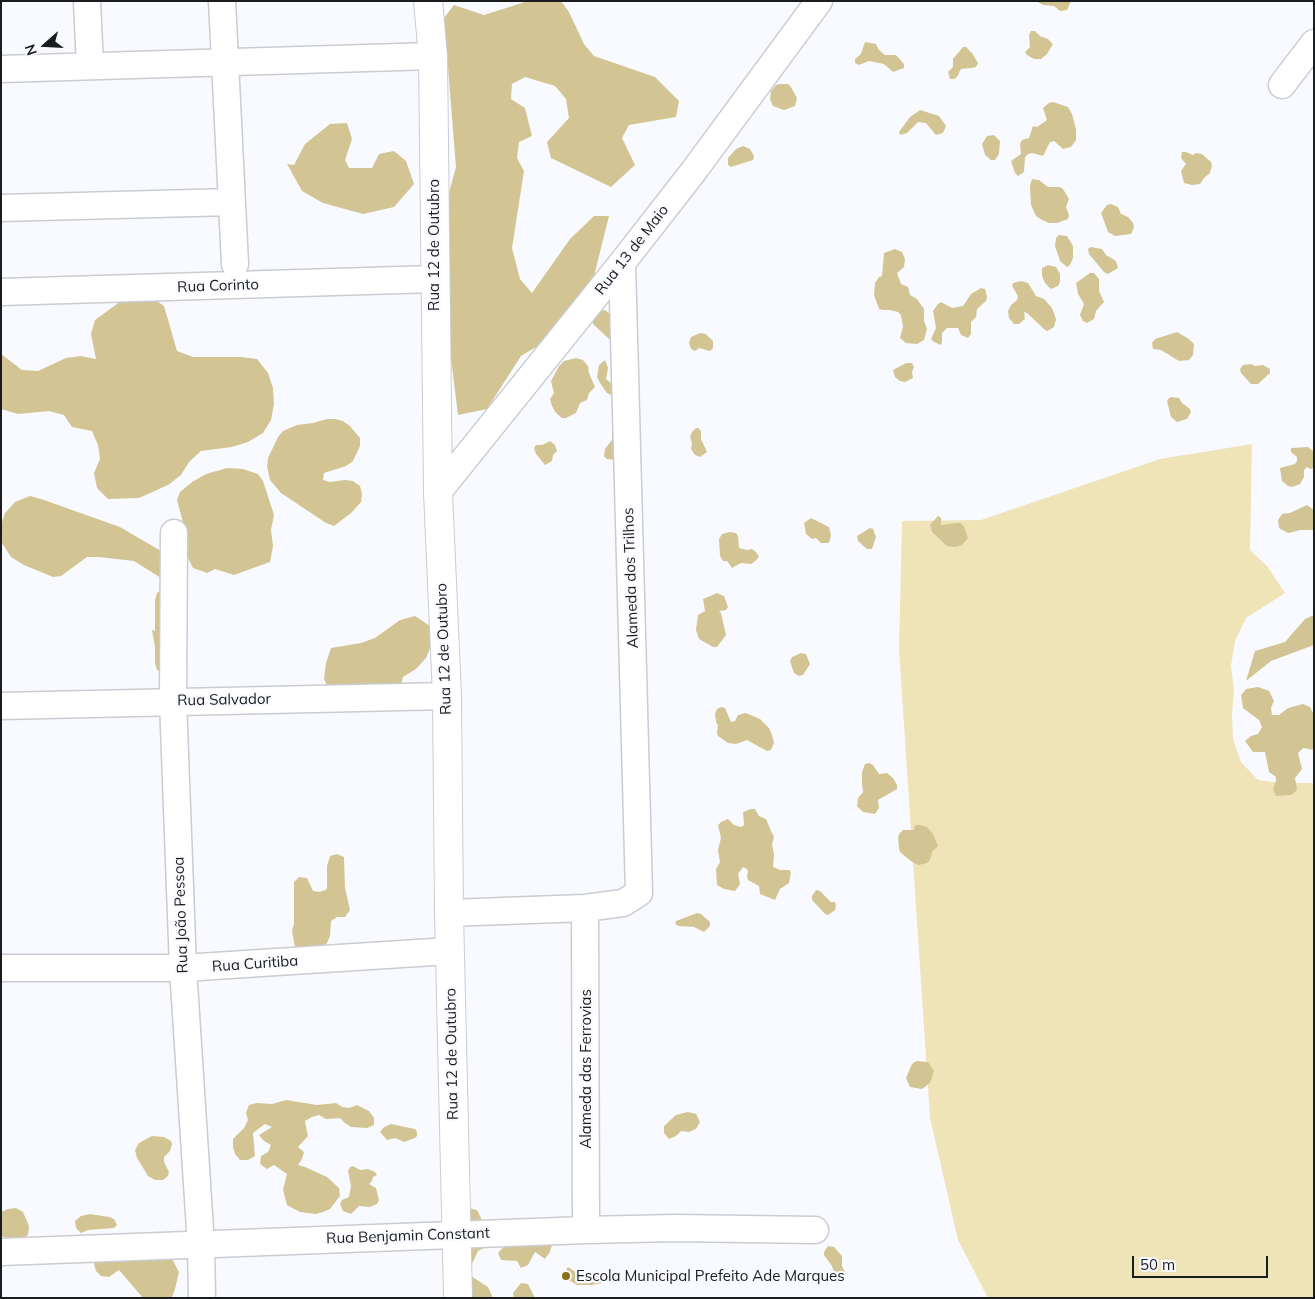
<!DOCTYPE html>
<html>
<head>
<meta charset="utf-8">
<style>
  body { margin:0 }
  #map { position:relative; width:1315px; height:1299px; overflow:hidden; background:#f9faff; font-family:Mulish,sans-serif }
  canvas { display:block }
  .frame { position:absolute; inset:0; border:2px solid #1b1c1e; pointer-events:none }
  .north { position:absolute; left:20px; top:20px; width:50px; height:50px; -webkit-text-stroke:4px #f9faff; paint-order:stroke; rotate:251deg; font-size:14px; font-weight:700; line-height:20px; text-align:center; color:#1b1c1e }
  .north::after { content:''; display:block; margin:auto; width:18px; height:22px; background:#1b1c1e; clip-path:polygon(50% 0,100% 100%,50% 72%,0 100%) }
  .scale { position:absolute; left:1132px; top:1256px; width:136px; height:22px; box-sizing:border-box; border:2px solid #1b1c1e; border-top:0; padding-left:6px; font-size:15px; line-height:18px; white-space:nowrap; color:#1b1c1e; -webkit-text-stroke:4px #f9faff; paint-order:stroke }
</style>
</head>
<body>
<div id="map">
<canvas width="1315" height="1299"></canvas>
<div class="frame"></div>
<div class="north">N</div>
<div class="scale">50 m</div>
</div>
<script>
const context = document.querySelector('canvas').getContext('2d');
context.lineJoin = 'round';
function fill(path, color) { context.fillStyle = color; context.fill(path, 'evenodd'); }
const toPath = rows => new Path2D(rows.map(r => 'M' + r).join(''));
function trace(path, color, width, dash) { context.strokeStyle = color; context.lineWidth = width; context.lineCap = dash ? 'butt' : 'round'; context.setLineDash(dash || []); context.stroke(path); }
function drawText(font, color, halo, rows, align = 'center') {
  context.font = font + ' Mulish,sans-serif'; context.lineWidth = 4.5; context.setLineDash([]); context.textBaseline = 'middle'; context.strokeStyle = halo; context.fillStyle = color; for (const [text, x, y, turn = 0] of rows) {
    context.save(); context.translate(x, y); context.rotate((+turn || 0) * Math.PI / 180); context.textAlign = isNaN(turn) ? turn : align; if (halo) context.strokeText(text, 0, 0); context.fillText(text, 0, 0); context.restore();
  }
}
const green = toPath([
  [1252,444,1250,550,1267,566,1285,593,1246,618,1235,641,1231,666,1234,690,1232,714,1233,739,1241,762,1258,780,1281,783,1314,783,1314,1298,988,1298,958,1240,930,1118,899,650,902,521,981,520,1160,459]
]);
const forest = toPath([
  [528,1,561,1,569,12,584,44,594,56,655,77,679,101,676,117,629,125,622,138,635,165,611,187,551,158,547,142,569,118,566,99,555,86,525,77,512,84,511,99,525,108,532,136,519,142,517,158,524,171,512,248,520,279,532,293,570,239,594,216,609,216,594,276,571,318,548,340,521,356,487,409,458,415,448,334,447,200,456,167,444,18,454,5,484,15],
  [1036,1,1071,1,1067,10,1060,11,1054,6,1043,5],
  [1031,31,1035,31,1040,36,1048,39,1053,44,1047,54,1041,59,1034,59,1027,55,1025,52,1030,47,1029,35],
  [865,42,876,44,879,50,885,55,896,55,904,64,904,68,893,72,884,64,869,61,859,65,855,63,855,59,861,54],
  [963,47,966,47,972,53,978,63,976,67,972,68,961,69,957,77,954,79,950,79,948,72,953,67,953,59],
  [780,84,788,84,791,87,797,98,795,106,784,110,773,106,770,99,771,91,776,85],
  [1053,102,1068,107,1072,114,1076,129,1076,140,1071,147,1063,149,1054,141,1050,142,1043,156,1032,153,1028,154,1025,157,1024,172,1018,176,1015,173,1011,161,1021,154,1020,144,1022,140,1029,138,1033,126,1037,127,1047,120,1043,108,1049,103],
  [920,110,939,116,946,126,943,133,936,135,926,123,918,122,907,133,900,135,899,132,910,117],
  [347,123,352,139,345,160,349,168,372,168,379,154,394,151,406,161,414,184,394,207,363,214,323,203,302,191,287,164,294,165,305,144,330,124],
  [994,135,1000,141,999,154,995,160,991,160,985,155,982,144,987,136],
  [743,146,750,149,754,156,753,160,731,167,728,165,728,158,736,149],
  [1182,152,1186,152,1193,155,1196,153,1202,154,1211,162,1212,166,1210,173,1204,178,1200,184,1192,185,1184,183,1181,171,1186,164,1181,158],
  [1032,179,1039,180,1048,187,1060,187,1063,189,1069,199,1066,207,1069,215,1068,219,1057,223,1049,223,1042,220,1036,216,1031,205,1030,186],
  [1111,204,1118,207,1121,214,1128,217,1133,223,1134,227,1131,234,1115,236,1108,232,1101,213,1107,205],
  [1059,235,1067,236,1073,246,1073,258,1070,265,1067,267,1060,261,1055,246,1056,238],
  [1091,247,1102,249,1106,255,1116,261,1118,268,1108,274,1104,272,1089,254,1088,249],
  [895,249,902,252,905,259,904,267,897,273,901,284,908,287,910,295,917,299,924,309,924,321,927,329,924,340,917,344,906,343,900,338,903,327,901,315,898,312,890,310,883,310,879,309,874,295,875,283,879,277,882,276,884,253],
  [1048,265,1056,267,1060,274,1060,282,1058,286,1051,289,1045,283,1042,276,1042,268],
  [1090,273,1094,273,1099,279,1099,291,1104,302,1096,311,1094,319,1087,323,1083,321,1080,315,1084,304,1078,294,1076,283],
  [1021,281,1028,283,1036,296,1044,299,1052,308,1056,319,1054,327,1051,329,1047,331,1044,329,1027,313,1024,312,1025,319,1019,324,1014,324,1009,318,1008,311,1011,305,1017,300,1018,296,1012,286,1013,283],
  [981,288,985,289,987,297,986,301,977,309,976,317,971,322,971,334,968,338,961,335,958,328,947,328,942,333,942,342,941,345,934,342,931,339,936,328,933,311,938,304,941,302,952,308,963,306,971,294],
  [150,296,164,306,177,351,193,357,241,357,257,359,268,373,273,388,274,404,271,420,263,433,248,442,232,447,201,451,189,462,181,475,168,485,139,498,108,499,97,488,94,473,100,459,98,445,92,431,72,427,64,415,49,411,18,414,1,409,1,354,22,370,38,371,66,358,81,356,96,359,91,334,95,320,121,301],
  [605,310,617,320,612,338,609,339,593,324,593,320,596,314,599,311],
  [1177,332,1189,339,1194,344,1193,355,1189,360,1179,361,1161,350,1153,349,1152,343,1155,339],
  [700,333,706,334,713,341,713,348,710,351,699,348,695,351,691,349,689,343,691,337],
  [576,358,583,360,588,366,589,373,595,387,589,393,587,400,580,403,576,413,566,418,562,418,556,413,552,406,550,399,554,393,551,381,559,366,564,361],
  [605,360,608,368,606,379,612,384,615,395,611,395,607,393,600,383,597,377,599,365],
  [906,363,912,363,914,367,912,372,913,378,905,382,900,381,895,377,893,370],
  [1251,364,1255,366,1263,365,1270,369,1270,373,1258,384,1251,384,1241,373,1240,369,1243,365],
  [1171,397,1179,398,1182,403,1190,409,1191,412,1187,419,1177,422,1171,417,1167,401,1169,398],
  [327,419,335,419,343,421,350,426,360,438,360,446,353,461,346,466,324,473,323,480,330,482,345,480,353,481,360,486,362,494,361,502,351,513,334,526,326,523,281,493,270,480,267,466,268,458,278,437,283,431,297,425,313,423],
  [696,428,698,428,701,431,701,439,707,452,700,457,695,455,691,449,692,443,690,437,692,432],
  [616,432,614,460,607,459,604,456,605,449,612,440,612,433],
  [550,441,555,445,557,451,553,455,552,461,545,465,536,454,534,448,536,445,542,445],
  [1308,447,1314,452,1314,468,1310,469,1307,467,1304,470,1304,477,1300,484,1292,487,1288,486,1282,481,1280,468,1295,464,1297,461,1297,457,1291,452,1291,448],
  [227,468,243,469,258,474,263,481,274,515,271,530,273,546,270,562,234,575,215,569,207,573,193,568,186,554,185,530,177,500,180,492,192,482,206,474],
  [30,496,44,500,120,527,161,551,171,563,176,577,168,587,176,593,180,608,179,634,175,667,172,673,165,674,157,670,155,663,155,647,152,630,155,631,155,600,157,593,165,587,161,578,134,561,98,557,87,557,61,576,53,577,24,565,11,557,2,543,1,525,5,513,15,502],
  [1307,505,1314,510,1314,530,1300,530,1289,533,1286,532,1279,528,1278,520,1282,514,1290,513],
  [938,516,941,518,941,525,957,523,961,523,964,527,968,538,962,545,955,547,947,546,932,532,930,525],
  [811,518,829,527,831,535,829,543,821,543,816,538,812,539,806,534,804,523],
  [870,528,873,529,876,537,872,549,867,549,858,541,857,536],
  [730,532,736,533,738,536,739,548,747,550,752,549,756,552,759,557,754,562,751,564,741,563,732,568,727,561,723,561,720,556,719,539,722,534],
  [717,593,724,596,728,607,726,610,719,611,721,613,726,635,717,647,713,647,699,639,696,630,698,615,705,611,703,599],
  [1314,615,1314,645,1271,661,1246,681,1255,651,1285,642,1305,619],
  [415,616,433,628,432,644,426,658,416,669,403,677,399,692,330,692,324,679,326,663,331,648,361,643,375,638,400,620],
  [801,653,806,654,810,664,803,675,799,676,794,673,790,661,792,657],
  [1258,687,1269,691,1274,701,1271,708,1272,715,1279,715,1288,708,1303,704,1310,707,1314,715,1314,750,1303,748,1298,753,1302,769,1295,778,1297,790,1291,795,1276,796,1273,789,1276,781,1276,777,1269,772,1265,752,1253,752,1245,741,1251,736,1258,734,1262,727,1259,720,1243,708,1241,695,1246,689],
  [721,707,725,708,731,722,735,721,738,715,746,713,760,719,769,728,772,735,774,743,771,750,767,751,747,740,736,744,728,743,718,736,717,733,718,725,716,722,715,714,717,709],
  [869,763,873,765,879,774,887,773,893,778,897,785,897,789,878,800,879,808,875,814,863,812,857,806,858,798,863,792,862,784,862,772,865,764],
  [751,809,755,809,759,816,766,819,772,833,774,837,772,844,774,855,773,867,780,870,789,870,791,872,789,883,780,889,775,900,760,894,759,886,748,880,747,876,748,872,747,869,743,867,738,874,740,884,735,891,724,889,717,885,716,869,720,862,718,850,721,838,718,825,721,822,728,819,734,825,741,827,744,825,743,812],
  [915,825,919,825,927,827,933,834,938,846,932,852,930,860,927,863,919,865,912,862,900,852,899,848,898,837,900,833,903,830,914,830],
  [337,854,344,857,345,888,350,910,345,917,337,917,331,921,330,936,327,943,321,948,313,950,295,947,292,931,294,924,294,882,299,877,307,878,313,891,320,892,327,889,327,866,330,856],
  [816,890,820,891,831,902,835,902,836,906,835,910,828,915,825,914,812,900,812,896],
  [697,913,701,914,710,922,710,926,704,932,694,927,679,926,675,924,676,921],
  [916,1061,928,1062,934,1071,930,1083,922,1089,910,1087,906,1078,912,1064],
  [286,1100,317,1105,336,1103,342,1107,349,1108,357,1105,369,1111,374,1118,374,1125,367,1128,351,1127,345,1123,340,1118,326,1119,319,1115,312,1117,305,1121,308,1136,298,1147,304,1152,302,1159,298,1165,305,1167,327,1177,339,1188,340,1196,330,1209,323,1212,316,1214,300,1212,287,1205,283,1190,287,1174,274,1165,267,1169,260,1164,261,1156,268,1152,271,1145,264,1141,259,1135,272,1127,265,1124,253,1133,255,1156,248,1160,240,1160,235,1154,233,1147,233,1139,244,1128,248,1120,246,1113,249,1105,257,1103,272,1104],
  [688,1112,696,1114,700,1122,696,1129,689,1132,681,1131,676,1136,669,1139,664,1133,664,1126,676,1115],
  [391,1124,415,1129,417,1132,417,1136,415,1138,404,1142,395,1138,387,1140,380,1132,384,1127],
  [152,1136,164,1137,171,1141,172,1144,170,1151,164,1157,164,1162,169,1172,168,1176,163,1180,155,1180,148,1176,137,1158,135,1150,139,1143],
  [353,1166,360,1170,368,1169,375,1172,377,1175,373,1177,372,1181,369,1184,376,1188,379,1200,377,1204,370,1207,359,1206,351,1214,343,1211,340,1204,342,1200,349,1197,351,1186,348,1171,350,1167],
  [16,1208,23,1212,29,1226,28,1235,22,1239,15,1241,1,1236,1,1212,8,1209],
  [469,1208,477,1210,481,1218,486,1241,484,1248,478,1251,471,1266,464,1267],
  [90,1214,109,1217,114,1219,117,1225,114,1228,88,1230,81,1233,76,1228,75,1221,81,1216],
  [549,1238,552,1245,550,1252,545,1259,535,1252,528,1265,521,1268,517,1261,501,1260,498,1253,509,1241],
  [828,1246,834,1247,842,1256,842,1266,845,1272,840,1278,835,1275,832,1266,824,1255,824,1252],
  [171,1257,179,1272,175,1289,172,1297,170,1298,143,1298,119,1270,109,1277,101,1276,96,1271,93,1260],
  [568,1267,580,1275,604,1275,607,1282,592,1285,577,1285,564,1277,563,1274],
  [468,1274,488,1287,493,1298,448,1298],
  [521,1283,528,1284,535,1298,514,1298,513,1293]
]);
const minor = toPath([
  [87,1,90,66],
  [222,1,235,264],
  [1,69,433,56],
  [1282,85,1314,43],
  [1,208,232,202],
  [1,292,434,279],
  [438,492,622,263,693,172,819,1],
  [174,533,173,701,183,968,201,1245,202,1298],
  [1,706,447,696],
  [585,908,586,1230],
  [449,913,585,908,623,903,639,893,622,263],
  [1,968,183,968,449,951],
  [1,1252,586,1230,675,1228,815,1230]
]);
const major = toPath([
  [428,1,433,56,438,492,447,696,449,913,458,1298]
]);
const markers = [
  [566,1276,5,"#887214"]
];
const streetNames = [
  ["Rua 12 de Outubro",434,245,-90],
  ["Rua 13 de Maio",632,250,-52],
  ["Rua Corinto",218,286,-2],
  ["Alameda dos Trilhos",631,578,-92],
  ["Rua 12 de Outubro",444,649,-92],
  ["Rua Salvador",224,700,-1],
  ["Rua João Pessoa",181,915,-92],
  ["Rua Curitiba",255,964,-4],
  ["Rua 12 de Outubro",452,1054,-91],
  ["Alameda das Ferrovias",586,1069,-90],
  ["Rua Benjamin Constant",408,1236,-2]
];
const poiNames = [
  ["Escola Municipal Prefeito Ade Marques",576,1276]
];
fill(green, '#efe3b8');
fill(forest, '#d2c593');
trace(minor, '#caccd1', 29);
trace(major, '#caccd1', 30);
trace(minor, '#fff', 26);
trace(major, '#fff', 28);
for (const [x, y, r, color] of markers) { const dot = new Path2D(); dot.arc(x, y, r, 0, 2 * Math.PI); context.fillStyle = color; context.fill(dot); trace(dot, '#f9faff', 2); }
drawText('15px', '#1b1c1e', '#f9faff', streetNames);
drawText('15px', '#1b1c1e', '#f9faff', poiNames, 'left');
</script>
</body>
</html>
